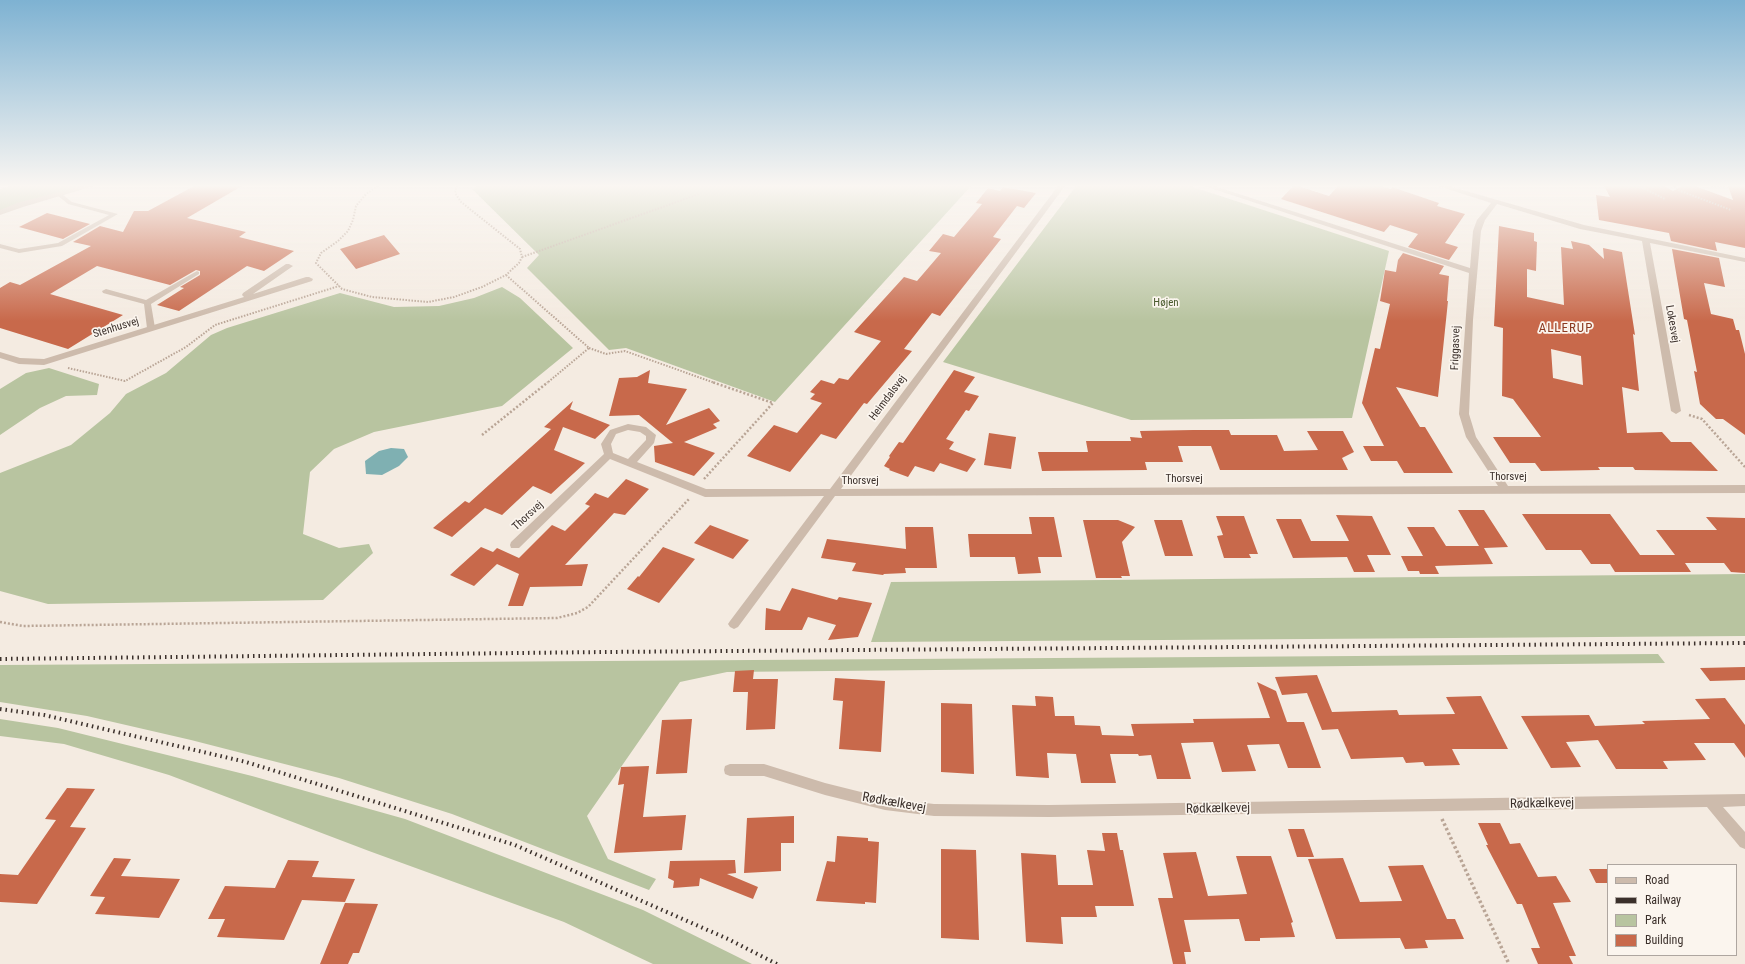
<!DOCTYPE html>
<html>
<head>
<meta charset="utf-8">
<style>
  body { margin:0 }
  #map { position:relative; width:1745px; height:964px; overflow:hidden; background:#f4ebe1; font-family:"Roboto Condensed",sans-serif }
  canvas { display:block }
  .legend { position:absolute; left:1607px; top:864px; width:130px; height:92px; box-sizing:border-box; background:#fbf5ee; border:1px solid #aea6a0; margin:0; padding:5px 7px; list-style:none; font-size:12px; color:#3b302b }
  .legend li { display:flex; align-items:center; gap:8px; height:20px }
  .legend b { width:20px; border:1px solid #aea6a0 }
</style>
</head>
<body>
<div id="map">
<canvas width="1745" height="964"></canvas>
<ul class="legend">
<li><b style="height:5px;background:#cdbbac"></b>Road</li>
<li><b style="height:5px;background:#3b302b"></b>Railway</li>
<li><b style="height:11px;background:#b8c4a0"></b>Park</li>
<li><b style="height:11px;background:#c8694b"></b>Building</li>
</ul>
</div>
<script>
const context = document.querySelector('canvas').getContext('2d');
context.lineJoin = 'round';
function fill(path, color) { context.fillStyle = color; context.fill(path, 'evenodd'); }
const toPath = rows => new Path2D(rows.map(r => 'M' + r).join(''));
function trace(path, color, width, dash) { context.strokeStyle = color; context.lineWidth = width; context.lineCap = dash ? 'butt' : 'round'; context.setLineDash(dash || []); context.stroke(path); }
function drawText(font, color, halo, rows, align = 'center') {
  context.font = font + ' "Roboto Condensed",sans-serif'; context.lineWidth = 3.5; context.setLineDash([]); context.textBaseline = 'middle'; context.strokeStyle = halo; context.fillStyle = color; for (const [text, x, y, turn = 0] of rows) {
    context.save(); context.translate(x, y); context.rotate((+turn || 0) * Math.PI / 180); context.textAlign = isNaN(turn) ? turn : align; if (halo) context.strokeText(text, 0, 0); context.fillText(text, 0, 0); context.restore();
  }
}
const green = toPath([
  [11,186,83,186,0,211,0,189],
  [477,186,971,186,775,402,626,348,609,350,527,268,539,255,472,189],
  [1076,186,1190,186,1389,251,1352,418,1131,420,943,362],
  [502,287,520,298,573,348,502,406,374,432,334,449,310,472,303,534,339,548,369,544,373,553,323,600,48,604,0,591,0,473,71,445,110,413,126,394,166,373,211,335,227,328,340,293,394,307,439,306,474,298],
  [49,368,99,384,97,395,66,396,40,408,0,435,0,389,26,373],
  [1745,574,1745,636,871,642,891,582],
  [1658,654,1665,663,727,672,680,682,587,816,608,859,656,879,649,890,452,814,339,778,191,740,87,716,0,702,0,665],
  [0,719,58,728,252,776,405,819,643,910,752,964,653,964,564,922,369,851,169,775,64,744,0,736]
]);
const water = toPath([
  [391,448,404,449,408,457,399,466,382,475,366,474,365,461,379,451]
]);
const building = toPath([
  [194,186,242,186,187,218,246,232,239,237,294,251,264,271,247,266,179,311,157,305,184,288,180,287,200,275,200,271,196,270,170,285,97,266,50,294,123,315,68,349,0,328,0,288,10,282,20,285,91,246,73,242,100,226,123,232,134,211,148,211],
  [1293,186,1298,186,1329,196,1338,186,1380,186,1391,189,1392,187,1439,203,1437,206,1465,214,1445,243,1458,247,1449,260,1408,247,1418,234,1390,225,1384,232,1281,199],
  [1604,186,1664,186,1673,191,1682,186,1695,186,1733,200,1728,186,1745,186,1745,248,1715,242,1717,251,1671,241,1669,233,1599,220,1596,195,1610,197],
  [1003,187,1036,193,1024,208,1017,206,993,237,1001,239,940,316,932,313,904,349,912,351,867,404,864,403,836,439,821,434,790,472,747,456,774,425,797,433,822,403,810,399,815,394,810,392,821,380,834,384,839,378,848,380,881,341,854,332,904,277,917,281,941,253,929,251,943,234,954,237,982,204,976,203,988,188,1000,191],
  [47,213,90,224,63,239,19,227],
  [1499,226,1534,233,1534,241,1537,242,1536,271,1527,269,1527,297,1564,305,1561,247,1573,249,1571,241,1589,245,1604,259,1603,248,1622,252,1635,335,1633,334,1639,391,1622,387,1627,433,1662,432,1671,442,1691,442,1718,471,1635,470,1633,467,1598,467,1600,470,1541,471,1535,463,1510,463,1493,437,1541,437,1513,399,1502,396,1503,328,1494,326],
  [1551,349,1581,356,1583,385,1553,378],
  [384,235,400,254,356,269,340,249],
  [1672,249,1719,258,1725,287,1704,283,1711,314,1733,319,1736,330,1739,330,1745,354,1745,435,1723,419,1716,419,1700,404,1694,371,1697,372,1687,320,1684,319],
  [1403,253,1444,266,1439,274,1449,276,1447,301,1448,301,1438,397,1396,387,1420,427,1425,427,1453,473,1404,473,1397,461,1371,461,1363,446,1384,446,1362,403,1375,348,1380,349,1390,304,1380,301,1385,270,1396,272,1398,260],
  [650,370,648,383,687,389,666,425,709,408,720,421,713,424,717,428,684,442,715,453,694,476,655,462,654,446,673,443,639,415,609,416,619,378,637,377],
  [954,370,975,377,964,392,979,396,969,411,966,410,946,439,954,442,949,449,976,459,967,472,940,463,934,472,915,466,908,477,889,470,890,469,884,466,890,457,889,456,899,442,903,443],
  [573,401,570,409,610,425,595,439,563,427,554,450,585,463,551,494,533,486,502,515,485,508,452,537,433,528,465,501,469,503,551,429,544,427],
  [1193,430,1229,430,1231,435,1277,435,1284,451,1318,450,1307,431,1343,431,1354,452,1342,458,1348,470,1220,470,1211,446,1178,446,1183,462,1145,462,1147,470,1042,471,1038,452,1088,452,1086,441,1131,441,1130,437,1142,438,1140,431],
  [989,433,1016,437,1011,469,984,465],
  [626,479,649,489,625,515,614,513,565,565,588,564,582,586,530,587,523,606,508,606,519,574,497,564,474,586,450,575,481,547,493,552,497,548,519,558,552,525,565,531,590,506,585,504,595,493,608,498],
  [1458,510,1484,510,1508,547,1484,548,1493,564,1435,566,1439,574,1420,574,1419,571,1408,571,1401,556,1423,556,1407,527,1434,527,1446,546,1479,546],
  [1522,514,1610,514,1640,555,1675,555,1656,530,1717,530,1706,517,1745,518,1745,573,1731,572,1724,563,1685,563,1691,572,1615,572,1610,564,1591,564,1581,550,1546,550],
  [1336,515,1372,516,1391,555,1367,555,1375,572,1354,572,1347,557,1293,558,1276,519,1301,519,1311,541,1349,541],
  [1216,516,1244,516,1258,554,1249,554,1251,558,1224,558,1217,536,1223,535],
  [1029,517,1054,517,1062,557,1038,557,1041,573,1018,574,1015,557,970,557,968,534,1032,534],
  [1083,520,1118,520,1135,527,1122,542,1130,576,1121,576,1122,578,1096,578],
  [1154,520,1182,520,1193,556,1165,556],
  [710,525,749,540,733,559,694,543],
  [905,527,933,527,937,568,905,568,906,573,884,574,883,575,852,571,856,563,821,558,827,539,906,549],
  [663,547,695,559,659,603,627,589,638,576,639,577],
  [792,588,837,600,839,597,872,603,858,637,828,640,836,625,808,617,802,630,765,630,766,608,780,611],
  [1745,667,1745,680,1710,681,1700,668],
  [754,670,753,679,778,679,775,729,746,730,748,692,733,692,735,671],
  [1317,675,1332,712,1397,710,1399,715,1455,714,1446,697,1481,696,1508,749,1452,749,1460,765,1425,766,1423,762,1406,763,1403,757,1351,759,1338,729,1322,730,1307,693,1282,695,1275,677],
  [835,678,885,681,881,752,839,749,843,701,833,700],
  [1257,682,1276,691,1287,722,1304,722,1321,768,1288,768,1279,744,1247,745,1256,771,1222,772,1213,742,1181,743,1191,779,1157,779,1151,755,1139,756,1138,754,1110,754,1116,783,1081,783,1076,754,1047,753,1049,778,1016,776,1012,705,1036,706,1035,696,1053,697,1055,716,1074,716,1075,725,1100,726,1102,735,1134,736,1131,724,1194,723,1193,719,1270,718],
  [1725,698,1745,725,1745,758,1734,743,1694,743,1706,760,1663,761,1668,769,1616,769,1598,740,1566,742,1581,767,1551,768,1521,716,1589,715,1595,726,1645,724,1642,721,1710,719,1695,699],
  [941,703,972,704,974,774,941,772],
  [692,719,687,773,656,774,662,720],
  [649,766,643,817,686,815,682,850,614,853,624,784,618,785,621,767],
  [67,788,95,789,70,827,86,828,37,904,0,902,0,874,18,875,56,820,45,819],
  [794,816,794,843,781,843,781,871,744,873,747,818],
  [1478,823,1500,823,1510,844,1520,843,1538,877,1556,876,1571,902,1553,903,1576,956,1569,956,1573,964,1538,964,1531,948,1540,948,1522,904,1517,904,1486,845,1488,845],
  [1288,829,1304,829,1314,857,1297,857],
  [1102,833,1117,833,1120,850,1123,850,1134,906,1095,906,1097,917,1061,917,1063,944,1026,942,1021,853,1056,855,1058,885,1093,885,1087,850,1105,851],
  [837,836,868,838,868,841,879,842,876,903,865,902,865,904,816,901,827,861,835,862],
  [941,849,976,850,979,940,941,938],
  [1196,852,1208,896,1247,894,1236,856,1271,856,1293,922,1291,923,1295,937,1260,938,1260,941,1245,941,1239,919,1184,920,1191,952,1184,952,1186,964,1173,964,1158,898,1173,898,1163,853],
  [114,858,131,859,121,876,180,879,159,918,95,914,105,897,90,896],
  [1343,858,1360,902,1402,901,1388,866,1423,865,1447,919,1455,919,1464,939,1425,940,1428,948,1405,949,1400,938,1336,939,1308,859],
  [288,860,319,861,312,877,355,879,345,902,302,900,284,940,217,937,225,919,208,919,225,886,275,888],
  [735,860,736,873,727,874,758,887,753,899,700,878,699,886,673,888,674,881,668,878,670,861],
  [1589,869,1608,869,1608,883,1596,883],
  [345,903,378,904,359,953,353,953,348,964,320,964]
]);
const pathFar2 = toPath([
  [378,186,366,194,356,206,353,220,348,231,338,241,321,253,316,263,342,289,372,297,428,302,454,297,482,287,506,275,519,263,522,257,520,249,461,202,455,193,457,186],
  [1639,186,1665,199],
  [1674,186,1678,190,1731,210],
  [1711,186,1726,186],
  [522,257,699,194],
  [506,275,589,348,547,383],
  [589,348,606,354,625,351,715,383],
  [68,368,125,381,186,347,215,325,339,286]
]);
const pathFar1 = toPath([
  [1689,415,1702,419,1745,467],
  [482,435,548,382],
  [704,479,773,403,712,382],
  [0,622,23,626,557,618,577,613,588,607,689,499]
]);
const path = toPath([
  [1442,819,1509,964]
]);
const service = toPath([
  [58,194,62,194,72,202,118,214,62,246,19,253,0,248,0,244,19,249,58,243,109,215,68,204,58,196,58,194],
  [197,271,199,272,199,274,151,304,155,328,151,330,147,328,144,304,103,293,102,291,106,289,146,300,197,271]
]);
const minor = toPath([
  [83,186,94,186,23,207,0,215,0,210,17,203,83,186],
  [1058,186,1065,186,841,489,1498,486,1466,437,1459,414,1469,273,1204,186,1214,186,1470,268,1473,231,1477,220,1491,203,1438,186,1449,186,1584,225,1745,258,1745,262,1650,243,1681,411,1676,414,1671,411,1642,241,1580,229,1497,204,1485,220,1481,231,1473,320,1469,414,1476,437,1508,486,1745,485,1745,493,835,496,738,627,734,629,730,627,728,624,730,621,824,496,705,497,610,459,519,548,511,548,510,545,511,542,604,454,601,444,610,430,628,424,646,427,656,435,654,443,637,462,706,489,830,489,1058,186],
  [628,430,640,432,646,436,646,440,628,459,613,453,611,444,616,434,628,430],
  [286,264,289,264,293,266,253,294,306,277,309,277,313,279,312,281,44,365,19,364,0,358,0,352,20,358,44,359,244,297,242,295,243,293,286,264],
  [730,764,764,764,825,783,885,798,934,804,1049,805,1745,794,1745,806,1723,807,1745,832,1745,849,1740,847,1707,807,1049,817,934,816,885,810,825,795,764,776,730,776,725,774,724,770,725,766,730,764]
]);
const rail = toPath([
  [0,659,605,652,1745,643],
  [0,709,44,715,246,762,515,845,728,939,777,964]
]);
const parkNames = [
  ["Højen",1166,303]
];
const streetNames = [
  ["Lokesvej",1672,324,80],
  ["Stenhusvej",116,328,-17],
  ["Friggasvej",1456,348,-88],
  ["Heimdalsvej",888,398,-53],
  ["Thorsvej",1508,477],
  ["Thorsvej",1184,479],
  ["Thorsvej",860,481],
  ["Thorsvej",528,516,-43]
];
const quarterNames = [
  ["ALLERUP",1566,329]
];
const nearStreetnames = [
  ["Rødkælkevej",894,803,10],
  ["Rødkælkevej",1542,804,-1],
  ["Rødkælkevej",1218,809,-1]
];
fill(green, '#b8c4a0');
fill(water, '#7fb0b2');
fill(building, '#c8694b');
trace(pathFar2, '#b9a596', 2, [1.5, 1.5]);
trace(pathFar1, '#b9a596', 2.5, [2, 2]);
trace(path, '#b9a596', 3.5, [2.5, 2.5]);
fill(service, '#cdbbac');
fill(minor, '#cdbbac');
trace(rail, '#3b302b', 4, [1.5, 4]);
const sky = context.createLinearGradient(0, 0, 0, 321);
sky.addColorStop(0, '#7eb2d2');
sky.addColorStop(0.58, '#faf6f2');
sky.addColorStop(1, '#faf6f200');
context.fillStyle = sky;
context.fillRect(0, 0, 1745, 321);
drawText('11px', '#4a5a2e', '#fbf5ee', parkNames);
drawText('11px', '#3b302b', '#fbf5ee', streetNames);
context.letterSpacing = '1px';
drawText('13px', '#8c3b22', '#fbf5ee', quarterNames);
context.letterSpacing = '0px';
drawText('13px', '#3b302b', '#fbf5ee', nearStreetnames);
</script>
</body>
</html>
